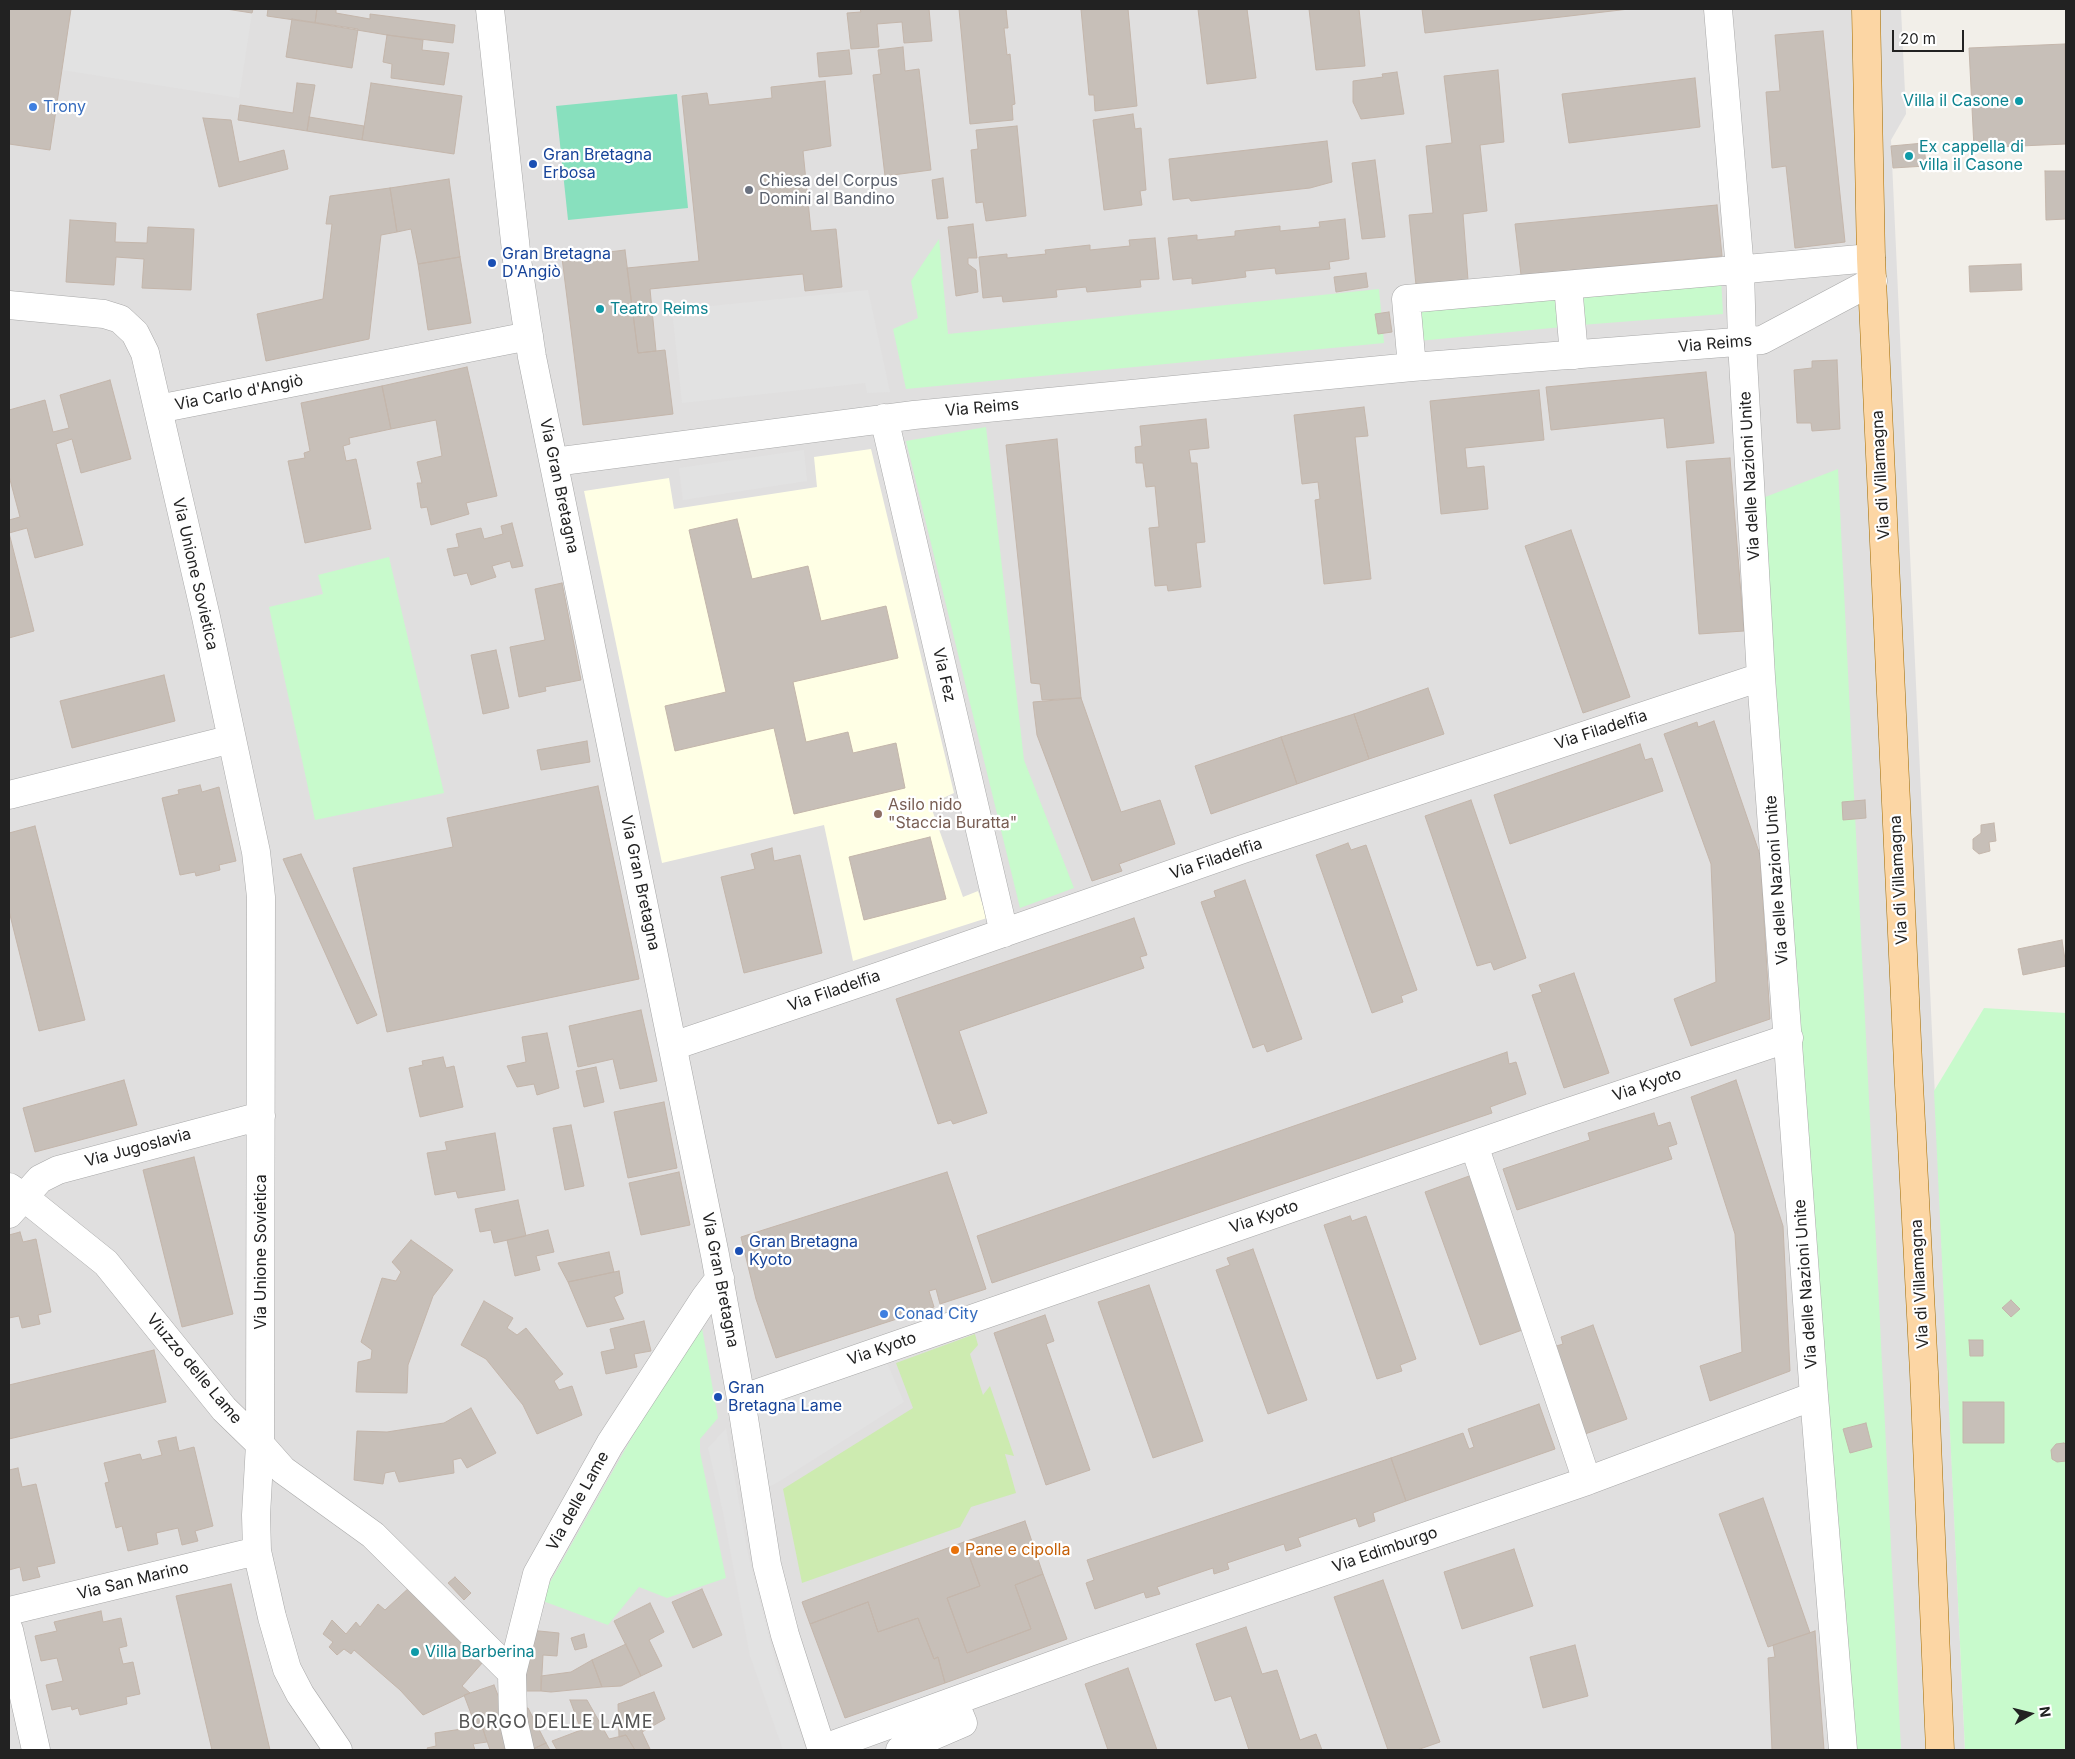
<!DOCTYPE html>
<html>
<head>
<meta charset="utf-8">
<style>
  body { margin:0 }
  #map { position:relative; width:2075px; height:1759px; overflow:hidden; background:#f2efe9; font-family:Inter,sans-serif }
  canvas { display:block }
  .frame { position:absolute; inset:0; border:10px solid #222; pointer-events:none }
  .north { position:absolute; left:2005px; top:1689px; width:50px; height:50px; -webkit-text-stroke:4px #fff; paint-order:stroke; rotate:82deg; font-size:14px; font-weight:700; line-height:20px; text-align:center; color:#222 }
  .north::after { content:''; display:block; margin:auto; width:18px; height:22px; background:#222; clip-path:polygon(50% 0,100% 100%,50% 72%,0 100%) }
  .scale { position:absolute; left:1892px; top:30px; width:72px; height:22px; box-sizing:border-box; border:2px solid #222; border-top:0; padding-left:6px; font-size:15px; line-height:18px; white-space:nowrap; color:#222; -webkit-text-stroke:4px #fff; paint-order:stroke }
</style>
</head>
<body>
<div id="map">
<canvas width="2075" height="1759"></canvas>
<div class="frame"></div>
<div class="north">N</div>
<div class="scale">20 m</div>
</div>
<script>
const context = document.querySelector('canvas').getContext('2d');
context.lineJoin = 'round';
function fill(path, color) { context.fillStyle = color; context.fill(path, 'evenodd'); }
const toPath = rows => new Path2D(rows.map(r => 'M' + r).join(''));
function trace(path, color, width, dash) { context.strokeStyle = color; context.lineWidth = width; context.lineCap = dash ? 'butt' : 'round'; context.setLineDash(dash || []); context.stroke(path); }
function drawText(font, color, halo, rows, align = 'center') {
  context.font = font + ' Inter,sans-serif'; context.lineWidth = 4.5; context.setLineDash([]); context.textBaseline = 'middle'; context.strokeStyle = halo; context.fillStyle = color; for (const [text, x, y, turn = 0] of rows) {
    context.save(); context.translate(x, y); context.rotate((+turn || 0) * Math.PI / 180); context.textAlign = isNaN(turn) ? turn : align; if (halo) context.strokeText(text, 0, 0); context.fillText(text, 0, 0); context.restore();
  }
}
const residential = toPath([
  [9,9,1901,9,1906,114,1891,140,1965,1750,9,1750]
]);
const education = toPath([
  [871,449,954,793,930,804,963,897,978,891,987,918,853,961,824,825,662,863,584,491,669,478,674,509,817,487,814,457]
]);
const grass = toPath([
  [975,1334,978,1345,970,1354,983,1395,990,1386,1014,1456,1005,1454,1016,1493,971,1507,960,1527,802,1583,783,1489,913,1408,896,1363]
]);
const park = toPath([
  [939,239,948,334,1379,289,1384,343,906,389,893,329,918,318,911,281],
  [1721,277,1723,314,1581,325,1578,290],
  [1559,294,1562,327,1419,341,1417,308],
  [986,427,1024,760,1074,888,1020,908,906,441],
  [1838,469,1901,1750,1853,1750,1760,499],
  [389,557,444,793,315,820,269,607,323,594,318,575],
  [1984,1008,2066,1013,2066,1750,1965,1750,1934,1091],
  [700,1317,718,1418,700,1439,700,1452,726,1578,667,1598,639,1587,608,1625,540,1600]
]);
const pitch = toPath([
  [677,94,688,208,568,220,556,106]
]);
const parking = toPath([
  [71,9,226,9,252,13,239,98,62,70],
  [868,290,890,392,867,393,865,383,682,403,672,310],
  [804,450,807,481,683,500,679,468],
  [881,1349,904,1402,780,1481,756,1494,741,1399],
  [726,1428,748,1554,776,1665,806,1750,783,1750,750,1656,723,1512,708,1448]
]);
const building = toPath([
  [9,9,71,9,50,150,9,144,9,9],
  [226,9,253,9,252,13,226,9],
  [268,9,317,9,315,23,267,16,268,9],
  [317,9,336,9,336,13,370,19,370,14,455,25,453,43,387,35,315,23,317,9],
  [860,9,929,9,932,41,904,43,902,22,877,24,879,47,851,49,847,13,861,12,860,9],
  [959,9,1006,9,1008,28,1004,28,1007,55,1010,54,1015,104,1012,105,1013,120,970,124,959,9],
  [1081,9,1128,9,1137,106,1095,111,1094,95,1089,95,1081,9],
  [1198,9,1247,9,1256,78,1207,84,1198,9],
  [1309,9,1359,9,1365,66,1316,70,1309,9],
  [1422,9,1629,9,1425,33,1422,9],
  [292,19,358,29,352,68,286,57,292,19],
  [1823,31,1845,242,1795,248,1786,166,1772,168,1766,92,1780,91,1775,35,1823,31],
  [387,35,423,40,422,50,449,53,444,85,391,78,392,64,383,62,387,35],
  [2065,44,2066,144,1974,148,1969,48,2065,44],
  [903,47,905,71,919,69,931,170,885,176,873,75,881,74,878,50,903,47],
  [849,50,852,74,819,77,817,53,849,50],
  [1498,70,1504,142,1480,145,1487,211,1463,214,1468,280,1416,285,1409,215,1433,213,1426,146,1452,143,1444,76,1498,70],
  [1397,72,1404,114,1361,119,1353,102,1353,81,1383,77,1382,74,1397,72],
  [1695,78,1700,127,1569,143,1562,94,1695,78],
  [825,81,831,146,803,151,811,231,836,229,842,287,805,291,803,274,650,289,656,351,638,353,627,268,699,261,682,96,707,93,709,105,772,98,771,87,825,81],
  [297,83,315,85,307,131,238,120,240,105,293,113,297,83],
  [371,83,462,96,454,154,362,140,371,83],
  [1133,114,1135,129,1141,128,1146,190,1140,191,1142,205,1104,210,1093,120,1133,114],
  [309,117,364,126,362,140,307,131,309,117],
  [203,118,231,120,239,162,284,150,288,169,219,187,203,118],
  [1017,126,1026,216,986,221,983,202,976,203,971,150,978,149,976,130,1017,126],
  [1327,141,1332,182,1310,188,1191,201,1189,198,1173,200,1169,159,1327,141],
  [1924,143,1926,166,1893,168,1891,146,1924,143],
  [1375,160,1385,237,1362,239,1352,163,1375,160],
  [2045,171,2066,171,2066,219,2046,220,2045,171],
  [943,178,948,218,937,219,932,180,943,178],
  [449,179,460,257,418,264,411,229,397,232,390,188,449,179],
  [390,188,397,232,381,235,369,339,266,361,257,314,323,299,332,224,326,224,330,196,390,188],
  [1717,205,1722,256,1521,275,1515,224,1717,205],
  [1345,219,1349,259,1329,262,1330,269,1276,274,1275,268,1245,271,1246,277,1192,284,1192,278,1173,280,1168,238,1197,235,1197,240,1235,236,1235,231,1280,226,1280,231,1320,227,1319,222,1345,219],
  [70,220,116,223,115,242,147,243,148,227,194,229,191,290,142,288,144,259,116,257,114,285,66,282,70,220],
  [973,224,977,258,968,258,968,264,976,270,978,292,956,296,948,227,973,224],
  [1155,238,1159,279,1140,280,1141,287,1087,292,1086,287,1056,290,1057,297,1003,302,1002,296,983,298,979,257,1007,254,1007,258,1046,254,1045,250,1090,245,1090,250,1130,246,1129,240,1155,238],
  [625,250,638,353,665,350,673,414,583,425,562,258,625,250],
  [460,257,471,323,428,330,418,264,460,257],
  [2021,264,2022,290,1970,292,1969,266,2021,264],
  [1366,273,1368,287,1336,292,1334,277,1366,273],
  [1389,312,1392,332,1378,334,1375,314,1389,312],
  [1837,360,1840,429,1812,431,1811,423,1797,423,1794,370,1812,368,1812,361,1837,360],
  [467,367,497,496,466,503,469,514,431,525,427,507,421,508,417,483,422,483,417,462,442,456,436,420,391,429,382,386,467,367],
  [1706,372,1714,443,1667,448,1664,418,1551,430,1546,387,1706,372],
  [110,380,131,459,81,473,72,439,56,444,83,545,35,558,27,528,9,533,34,631,9,638,9,520,20,517,9,476,9,410,45,400,53,432,69,428,60,395,110,380],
  [382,386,391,429,349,438,350,444,343,446,346,461,356,459,371,529,305,543,288,461,305,458,304,453,310,451,301,403,382,386],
  [1539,390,1544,440,1465,448,1467,468,1484,466,1488,509,1441,514,1430,401,1539,390],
  [1364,407,1368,436,1355,437,1371,579,1324,584,1315,500,1320,499,1318,482,1302,484,1294,415,1364,407],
  [1206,419,1209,448,1189,450,1191,463,1197,463,1205,542,1196,543,1201,587,1168,591,1167,585,1155,586,1149,528,1159,527,1155,486,1146,487,1143,463,1136,463,1135,447,1142,446,1140,426,1206,419],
  [1057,439,1081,698,1042,700,1040,684,1031,683,1006,445,1057,439],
  [1730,458,1744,631,1699,634,1686,461,1730,458],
  [737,519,752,579,808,566,821,621,886,606,898,658,793,682,806,742,848,732,853,753,896,743,905,788,794,814,774,728,675,751,665,706,726,692,689,530,737,519],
  [512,523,523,566,512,568,510,561,492,566,496,577,471,585,467,573,454,576,447,549,459,547,456,534,481,528,484,539,503,534,501,526,512,523],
  [1571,530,1630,697,1583,713,1525,546,1571,530],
  [562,583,581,680,545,687,546,691,519,697,510,647,545,640,535,589,562,583],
  [496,650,509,708,483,714,471,655,496,650],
  [164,675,175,721,72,748,60,701,164,675],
  [1428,688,1444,734,1369,759,1354,714,1428,688],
  [1081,698,1121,812,1160,800,1175,844,1119,864,1122,871,1092,881,1037,735,1033,702,1081,698],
  [1354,714,1369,759,1297,784,1281,737,1354,714],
  [1714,721,1760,855,1770,1019,1691,1046,1674,999,1716,982,1711,864,1664,734,1697,722,1698,727,1714,721],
  [1281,737,1297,784,1211,814,1195,766,1281,737],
  [587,741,590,762,541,770,537,750,587,741],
  [1640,744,1645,760,1652,758,1663,791,1510,844,1494,795,1640,744],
  [200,785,202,792,219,787,236,861,219,865,220,870,196,876,195,872,180,875,162,798,179,794,178,790,200,785],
  [598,786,639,979,387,1032,353,868,453,847,447,818,598,786],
  [1471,800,1526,958,1494,970,1491,962,1477,966,1425,816,1471,800],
  [1865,800,1866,818,1843,820,1842,802,1865,800],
  [1994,823,1996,841,1989,842,1990,851,1979,854,1973,849,1973,839,1981,833,1981,825,1994,823],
  [35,826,85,1020,39,1031,9,911,9,833,35,826],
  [930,837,946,899,864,920,849,857,930,837],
  [1348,843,1351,850,1366,845,1417,990,1401,996,1403,1002,1372,1013,1316,855,1348,843],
  [772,848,774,861,800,855,822,953,744,973,721,877,755,869,751,854,772,848],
  [301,854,377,1015,357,1024,283,859,301,854],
  [1245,880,1302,1039,1267,1052,1264,1044,1253,1048,1201,902,1216,897,1214,891,1245,880],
  [1134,918,1147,955,1140,957,1144,968,959,1031,987,1113,953,1124,951,1120,938,1124,896,999,1134,918],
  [2062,940,2066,966,2023,975,2018,949,2062,940],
  [1574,973,1609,1073,1564,1088,1532,995,1542,992,1539,985,1574,973],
  [641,1010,657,1081,620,1089,613,1059,578,1067,569,1026,641,1010],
  [547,1033,559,1088,537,1095,534,1084,517,1087,507,1066,526,1062,522,1037,547,1033],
  [1507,1052,1509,1064,1516,1062,1526,1094,1490,1107,1492,1113,992,1283,977,1236,1507,1052],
  [443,1057,446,1068,454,1066,463,1107,420,1117,409,1068,423,1065,422,1061,443,1057],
  [596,1067,604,1102,584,1107,576,1071,596,1067],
  [124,1080,137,1125,35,1152,23,1108,124,1080],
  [1736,1080,1783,1226,1790,1371,1710,1401,1700,1366,1742,1352,1735,1234,1691,1097,1736,1080],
  [664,1102,677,1168,628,1178,614,1112,664,1102],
  [1654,1113,1658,1126,1670,1122,1677,1144,1668,1147,1672,1159,1517,1210,1503,1169,1590,1140,1588,1133,1654,1113],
  [571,1125,584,1186,565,1190,553,1128,571,1125],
  [495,1133,505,1190,458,1198,456,1191,435,1195,427,1153,447,1150,445,1142,495,1133],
  [194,1157,233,1314,182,1327,143,1170,194,1157],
  [679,1172,690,1225,641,1235,629,1183,679,1172],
  [947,1172,986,1289,940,1304,936,1289,929,1291,934,1307,776,1358,756,1299,741,1237,947,1172],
  [1472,1175,1528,1328,1480,1345,1425,1192,1472,1175],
  [518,1200,526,1236,494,1243,491,1230,480,1232,475,1209,518,1200],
  [1350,1216,1352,1221,1366,1216,1416,1359,1400,1365,1402,1371,1377,1379,1324,1225,1350,1216],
  [548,1230,554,1252,536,1256,540,1270,515,1276,507,1240,548,1230],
  [20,1232,23,1242,36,1239,51,1312,38,1315,40,1324,22,1328,19,1316,9,1318,9,1235,20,1232],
  [411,1240,453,1270,433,1296,408,1365,407,1393,356,1392,358,1362,371,1359,372,1350,361,1342,382,1278,396,1281,401,1272,392,1262,411,1240],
  [1253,1249,1307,1400,1268,1414,1216,1270,1230,1265,1227,1258,1253,1249],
  [609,1252,614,1272,568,1282,558,1263,609,1252],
  [619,1271,623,1293,614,1297,624,1319,587,1327,568,1282,619,1271],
  [1149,1285,1203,1441,1153,1458,1098,1302,1149,1285],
  [2011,1300,2020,1309,2011,1317,2002,1308,2011,1300],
  [484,1301,513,1318,507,1328,517,1335,526,1328,563,1374,554,1381,559,1390,572,1386,582,1415,537,1434,523,1405,486,1359,461,1345,484,1301],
  [1045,1315,1054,1341,1046,1344,1090,1470,1046,1485,994,1333,1045,1315],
  [644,1321,651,1351,634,1354,637,1367,606,1374,601,1352,615,1349,610,1329,644,1321],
  [1593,1325,1627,1419,1585,1434,1553,1347,1563,1344,1561,1337,1593,1325],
  [1969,1340,1983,1340,1983,1356,1970,1356,1969,1340],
  [154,1350,166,1402,9,1439,9,1385,154,1350],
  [1963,1402,2004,1402,2004,1443,1963,1443,1963,1402],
  [1539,1404,1555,1449,1406,1501,1391,1458,1463,1433,1469,1449,1474,1447,1468,1429,1539,1404],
  [471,1408,496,1453,467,1468,461,1458,453,1460,454,1473,399,1482,395,1471,385,1473,383,1484,354,1480,357,1431,387,1432,444,1423,471,1408],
  [1866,1423,1872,1447,1850,1453,1843,1429,1866,1423],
  [176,1437,179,1451,194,1447,213,1526,195,1531,198,1541,182,1545,178,1528,156,1533,158,1544,128,1551,122,1526,116,1528,105,1483,109,1482,104,1463,140,1454,142,1460,162,1455,158,1441,176,1437],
  [2064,1443,2066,1445,2066,1461,2057,1462,2052,1459,2051,1450,2056,1444,2064,1443],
  [1391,1458,1406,1501,1373,1513,1375,1521,1359,1527,1356,1518,1298,1538,1301,1546,1286,1551,1284,1544,1227,1563,1229,1569,1214,1574,1213,1568,1157,1587,1160,1594,1146,1598,1144,1592,1095,1609,1086,1583,1094,1580,1087,1560,1391,1458],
  [18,1468,22,1487,36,1484,55,1563,37,1567,40,1577,23,1581,20,1567,9,1570,9,1470,18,1468],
  [1763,1498,1810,1633,1768,1647,1719,1514,1763,1498],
  [1025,1521,1043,1574,1015,1585,1031,1629,967,1653,947,1598,980,1586,964,1542,1025,1521],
  [964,1542,980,1586,947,1598,967,1653,1031,1629,1015,1585,1043,1574,1067,1639,945,1683,938,1657,934,1659,918,1618,878,1632,868,1602,810,1624,802,1602,964,1542],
  [1514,1549,1533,1606,1462,1629,1444,1572,1514,1549],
  [455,1577,471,1593,464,1600,448,1583,455,1577],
  [1383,1580,1440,1742,1417,1750,1388,1750,1334,1597,1383,1580],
  [231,1584,270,1750,212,1750,176,1596,231,1584],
  [411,1586,483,1662,462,1686,470,1693,423,1715,400,1690,354,1650,351,1654,344,1649,337,1655,329,1647,333,1642,323,1634,332,1620,346,1634,356,1622,360,1627,378,1604,385,1610,411,1586],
  [702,1589,722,1635,693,1648,672,1602,702,1589],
  [868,1602,878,1632,918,1618,934,1659,938,1657,945,1683,845,1718,810,1624,868,1602],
  [650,1603,664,1632,649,1640,662,1666,641,1676,614,1621,650,1603],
  [101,1611,103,1622,121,1618,127,1646,119,1648,123,1664,133,1662,140,1694,126,1697,127,1704,80,1715,78,1708,72,1710,71,1706,52,1710,46,1685,63,1681,57,1658,41,1661,35,1636,57,1631,54,1622,101,1611],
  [1246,1627,1262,1674,1277,1670,1300,1740,1316,1734,1322,1750,1249,1750,1231,1696,1215,1701,1196,1644,1246,1627],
  [529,1630,559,1633,557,1656,543,1655,541,1691,520,1691,529,1630],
  [1815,1631,1824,1750,1772,1750,1768,1658,1775,1657,1773,1645,1815,1631],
  [584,1634,587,1647,575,1650,571,1638,584,1634],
  [626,1644,641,1676,621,1686,602,1687,592,1660,626,1644],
  [1575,1645,1588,1696,1543,1708,1530,1657,1575,1645],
  [592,1660,602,1687,551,1692,541,1691,541,1676,571,1672,592,1660],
  [1128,1668,1157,1750,1108,1750,1085,1684,1128,1668],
  [494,1685,507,1719,476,1727,464,1695,494,1685],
  [654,1692,665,1719,642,1732,650,1749,635,1750,626,1735,619,1737,618,1704,654,1692],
  [570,1700,587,1700,609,1739,626,1735,635,1750,557,1750,552,1741,581,1730,570,1700],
  [520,1708,528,1708,546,1743,531,1750,520,1708],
  [507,1719,514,1750,490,1750,482,1726,507,1719],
  [482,1726,487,1742,473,1744,475,1750,428,1750,427,1748,436,1746,435,1733,482,1726],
  [546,1743,550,1750,531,1750,546,1743]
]);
const minor = toPath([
  [490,9,517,260,532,357,715,1255,740,1393,767,1565,785,1635,822,1750],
  [1718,9,1740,270,1742,342,1761,677,1814,1396,1843,1750],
  [1568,285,1574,355],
  [9,305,104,314,120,319,135,333,145,353,206,617,256,852,261,897,260,1444,256,1515,257,1551,272,1617,287,1669,300,1694,338,1750],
  [1412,367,1406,299,1871,258],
  [158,409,529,336],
  [884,418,1004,933],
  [554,462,914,415,1412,367,1762,340,1873,281],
  [9,795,232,739],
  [673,1046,880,976,1243,849,1761,677],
  [1474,1145,1587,1481],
  [9,1187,25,1198,106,1263,224,1409,260,1444,283,1470,373,1535,512,1673],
  [9,1214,40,1179,58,1170,261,1116],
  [741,1399,1551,1118,1789,1038],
  [9,1611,257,1551],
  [9,1630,36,1750],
  [822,1749,1089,1652,1587,1481,1814,1396],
  [520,1750,513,1719,512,1673,537,1574,610,1444,705,1298,720,1278],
  [900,1750,963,1723,954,1701]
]);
const major = toPath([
  [1866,9,1871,258,1909,1085,1924,1372,1940,1750]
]);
const markers = [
  [2019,101,5,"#0f9aa8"],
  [33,107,5,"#3f7fe0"],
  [1909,156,5,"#0f9aa8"],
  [533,164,5,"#1a4fb4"],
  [749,190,5,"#6b7280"],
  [492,263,5,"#1a4fb4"],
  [600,309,5,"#0f9aa8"],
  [878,814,5,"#8d6e63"],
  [739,1251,5,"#1a4fb4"],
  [884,1314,5,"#3f7fe0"],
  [718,1397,5,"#1a4fb4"],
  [955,1550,5,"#e8710a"],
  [415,1652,5,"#0f9aa8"]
];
const cultureNames = [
  ["Villa il Casone",2009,101,"right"],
  ["Ex cappella di",1919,147],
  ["villa il Casone",1919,165],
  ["Teatro Reims",610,309],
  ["Villa Barberina",425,1652]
];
const shopNames = [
  ["Trony",43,107],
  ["Conad City",894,1314]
];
const transitNames = [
  ["Gran Bretagna",543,155],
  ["Erbosa",543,173],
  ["Gran Bretagna",502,254],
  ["D'Angiò",502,272],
  ["Gran Bretagna",749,1242],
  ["Kyoto",749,1260],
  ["Gran",728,1388],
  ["Bretagna Lame",728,1406]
];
const worshipNames = [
  ["Chiesa del Corpus",759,181],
  ["Domini al Bandino",759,199]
];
const streetNames = [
  ["Via Reims",1715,344,-5],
  ["Via Carlo d'Angiò",239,393,-11],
  ["Via Reims",982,408,-5],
  ["Via di Villamagna",1881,475,-93],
  ["Via delle Nazioni Unite",1750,476,-93],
  ["Via Gran Bretagna",559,486,78],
  ["Via Unione Sovietica",195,574,77],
  ["Via Fez",944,675,77],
  ["Via Filadelfia",1601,730,-18],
  ["Via Filadelfia",1216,859,-19],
  ["Via delle Nazioni Unite",1777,880,-94],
  ["Via di Villamagna",1899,880,-93],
  ["Via Gran Bretagna",640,883,78],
  ["Via Filadelfia",834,991,-19],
  ["Via Kyoto",1647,1085,-19],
  ["Via Jugoslavia",138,1148,-15],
  ["Via Kyoto",1264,1217,-19],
  ["Via Unione Sovietica",261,1252,-90],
  ["Via Gran Bretagna",720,1280,79],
  ["Via delle Nazioni Unite",1806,1284,-94],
  ["Via di Villamagna",1920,1284,-93],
  ["Via Kyoto",882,1349,-19],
  ["Viuzzo delle Lame",194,1369,50],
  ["Via delle Lame",578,1501,-61],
  ["Via Edimburgo",1385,1550,-19],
  ["Via San Marino",133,1581,-14]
];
const educationNames = [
  ["Asilo nido",888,805],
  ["\"Staccia Buratta\"",888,823]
];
const foodNames = [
  ["Pane e cipolla",965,1550]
];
const neighbourhoodNames = [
  ["BORGO DELLE LAME",556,1723]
];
fill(residential, '#e0dfdf');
fill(education, '#ffffe5');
fill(grass, '#cdebb0');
fill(park, '#c8facc');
fill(pitch, '#88e0be');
fill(parking, '#e2e2e2');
fill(building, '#c7bfb8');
trace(building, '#c4b6ab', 1);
trace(minor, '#a9a9a9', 29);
trace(major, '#a06b00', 29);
trace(minor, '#fff', 28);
trace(major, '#fcd6a4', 28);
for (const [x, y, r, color] of markers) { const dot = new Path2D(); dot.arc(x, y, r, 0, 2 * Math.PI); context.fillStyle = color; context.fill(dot); trace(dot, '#fff', 2); }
drawText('16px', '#0d838f', '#fff', cultureNames, 'left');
drawText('16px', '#366cbe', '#fff', shopNames, 'left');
drawText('16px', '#164399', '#fff', transitNames, 'left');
drawText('16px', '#5b616d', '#fff', worshipNames, 'left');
drawText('16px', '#222', '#fff', streetNames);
drawText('16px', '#785e54', '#fff', educationNames, 'left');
drawText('16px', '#c56008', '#fff', foodNames, 'left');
context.letterSpacing = '1px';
drawText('18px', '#555', '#fff', neighbourhoodNames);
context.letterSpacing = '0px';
</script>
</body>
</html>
